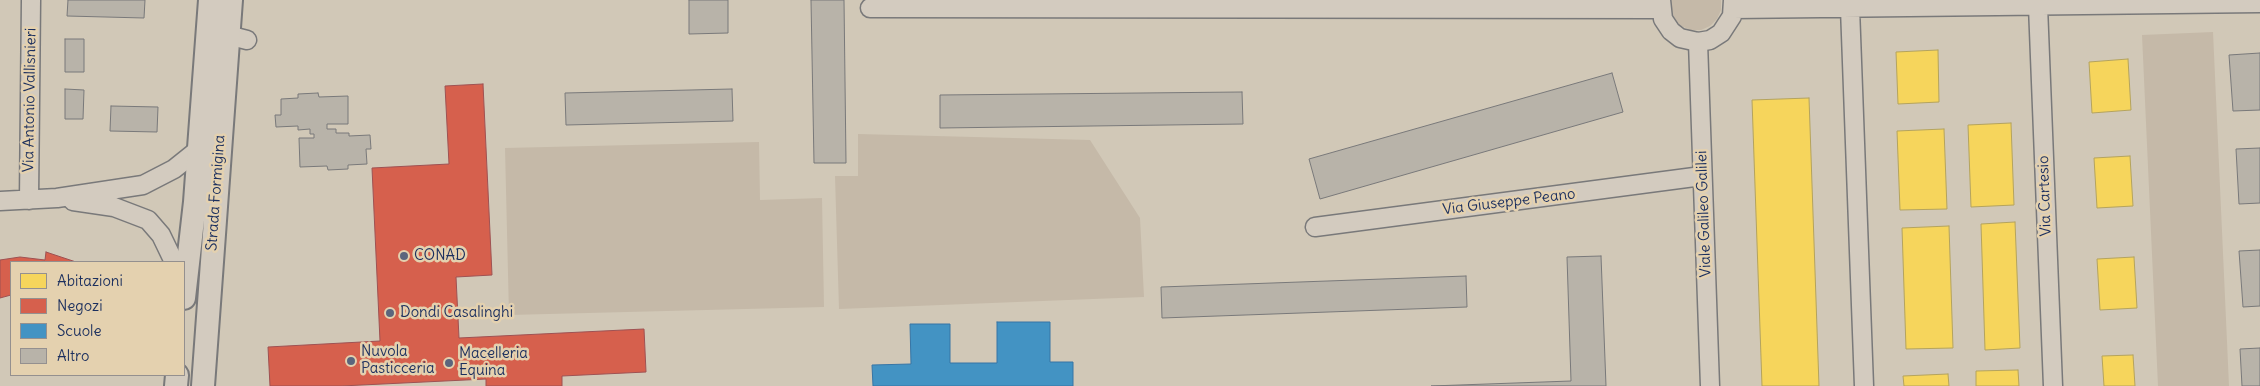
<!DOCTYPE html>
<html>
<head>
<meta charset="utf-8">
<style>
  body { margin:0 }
  #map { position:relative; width:2260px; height:386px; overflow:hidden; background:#d1c8b7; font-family:Delius,sans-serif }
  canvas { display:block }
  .legend { position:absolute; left:10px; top:261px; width:175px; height:115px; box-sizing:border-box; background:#e4d1af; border:1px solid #94908f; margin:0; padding:6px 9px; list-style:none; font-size:15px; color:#1b2f5e }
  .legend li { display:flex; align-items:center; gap:10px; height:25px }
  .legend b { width:25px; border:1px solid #94908f }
</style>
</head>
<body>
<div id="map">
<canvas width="2260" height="386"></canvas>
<ul class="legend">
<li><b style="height:14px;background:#f6d55c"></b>Abitazioni</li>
<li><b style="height:14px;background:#d6604d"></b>Negozi</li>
<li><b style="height:14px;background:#4393c3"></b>Scuole</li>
<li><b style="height:14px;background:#b8b3a9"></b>Altro</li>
</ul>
</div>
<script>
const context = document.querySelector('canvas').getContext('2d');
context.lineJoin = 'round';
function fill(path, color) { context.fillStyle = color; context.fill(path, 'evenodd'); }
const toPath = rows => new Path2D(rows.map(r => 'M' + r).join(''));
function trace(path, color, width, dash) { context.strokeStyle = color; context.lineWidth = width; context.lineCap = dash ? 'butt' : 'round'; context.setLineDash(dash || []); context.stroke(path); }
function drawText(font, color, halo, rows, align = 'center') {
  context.font = font + ' Delius,sans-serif'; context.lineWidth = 5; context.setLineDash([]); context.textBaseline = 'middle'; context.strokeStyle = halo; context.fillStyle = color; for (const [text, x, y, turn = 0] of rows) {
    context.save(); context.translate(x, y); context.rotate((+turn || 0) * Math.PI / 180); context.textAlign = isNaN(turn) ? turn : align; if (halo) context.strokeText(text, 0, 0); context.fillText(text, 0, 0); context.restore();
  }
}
const green = toPath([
  [1671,0,1721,0,1721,10,1717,19,1710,26,1701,30,1691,30,1681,26,1674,19,1671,10],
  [2213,32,2229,386,2158,386,2142,35],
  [858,134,1090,140,1140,218,1144,297,839,309,835,176,858,176],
  [759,142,760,200,822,198,824,307,509,315,505,148]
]);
const homes = toPath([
  [1938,50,1939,102,1898,104,1896,52,1938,50],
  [2128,59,2131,110,2092,113,2089,62,2128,59],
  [1809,98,1819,386,1762,386,1752,100,1809,98],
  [2011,123,2014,205,1971,207,1968,125,2011,123],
  [1944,129,1947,209,1900,210,1897,131,1944,129],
  [2130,156,2133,206,2097,208,2094,158,2130,156],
  [2015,222,2020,348,1985,350,1981,224,2015,222],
  [1949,226,1953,348,1906,349,1902,228,1949,226],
  [2134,257,2137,308,2100,310,2097,259,2134,257],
  [2133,355,2135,386,2104,386,2102,356,2133,355],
  [2018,370,2019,386,1976,386,1976,371,2018,370],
  [1948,374,1949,386,1904,386,1903,376,1948,374]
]);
const shops = toPath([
  [483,84,492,275,456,277,459,338,644,329,646,372,562,376,562,386,486,386,486,379,341,386,270,386,268,347,380,341,372,168,449,164,445,86,483,84],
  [46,252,76,262,11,262,11,295,0,298,0,260,20,257,45,260,46,252]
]);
const schools = toPath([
  [997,322,1050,322,1050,362,1073,362,1073,386,873,386,872,365,911,364,910,324,950,324,950,363,997,363,997,322]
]);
const building = toPath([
  [68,0,145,0,144,18,67,16,68,0],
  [689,0,728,0,728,33,689,34,689,0],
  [811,0,844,0,846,163,814,163,811,0],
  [65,39,84,39,84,72,65,72,65,39],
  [2260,53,2260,110,2233,111,2229,55,2260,53],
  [1612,73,1623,112,1320,199,1309,159,1612,73],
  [65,89,84,90,83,119,65,119,65,89],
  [732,89,733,121,566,125,565,93,732,89],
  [1242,92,1243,124,940,128,940,95,1242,92],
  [318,93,319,97,348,96,348,124,327,124,327,129,336,129,336,133,349,133,349,136,370,135,371,149,366,149,367,164,348,165,348,169,328,170,327,166,300,167,299,138,314,138,314,134,310,134,310,129,298,130,298,126,276,127,275,115,281,115,281,99,298,98,298,94,318,93],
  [111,106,158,107,157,132,110,131,111,106],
  [2260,148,2260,203,2239,204,2236,149,2260,148],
  [2260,250,2260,306,2243,307,2239,251,2260,250],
  [1601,256,1606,386,1431,386,1571,381,1567,257,1601,256],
  [1466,276,1467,307,1162,318,1161,287,1466,276],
  [2260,348,2260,386,2242,386,2240,349,2260,348]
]);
const minor = toPath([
  [1661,0,1663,19,1671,31,1680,38,1698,42,1710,40,1721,33,1732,16,1733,0],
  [2038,6,2053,386],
  [870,8,1661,9],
  [1850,8,1864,386],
  [1733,9,2260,3],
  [216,32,247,40],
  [1698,42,1710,386],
  [29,200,31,0],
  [0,201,57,198,143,185,174,169,199,149],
  [73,201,114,207,148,220,161,235,174,262],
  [1315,227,1702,176]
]);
const tertiary = toPath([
  [184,298,195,202,210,0],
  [176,386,177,375],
  [203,386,231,0]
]);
const markers = [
  [404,256,5,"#5b657d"],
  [390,313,5,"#5b657d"],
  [351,361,5,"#5b657d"],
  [449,363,5,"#5b657d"]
];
const streetNames = [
  ["Via Antonio Vallisnieri",30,100,-89],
  ["Strada Formigina",216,193,-86],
  ["Via Cartesio",2045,196,-92],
  ["Via Giuseppe Peano",1509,202,-7],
  ["Viale Galileo Galilei",1704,214,-92]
];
const poiNames = [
  ["CONAD",414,256],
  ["Dondi Casalinghi",400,313],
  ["Nuvola",361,352],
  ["Pasticceria",361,369],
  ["Macelleria",459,354],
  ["Equina",459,371]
];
fill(green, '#c5b9a8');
fill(homes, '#f6d55c');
trace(homes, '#b4a35d', 1);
fill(shops, '#d6604d');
trace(shops, '#9e5152', 1);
fill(schools, '#4393c3');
trace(schools, '#3775a5', 1);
fill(building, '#b8b3a9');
trace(building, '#79797a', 1);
trace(minor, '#79797a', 21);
trace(tertiary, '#79797a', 26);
trace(minor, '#d3cbbf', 18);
trace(tertiary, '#d3cbbf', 22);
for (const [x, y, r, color] of markers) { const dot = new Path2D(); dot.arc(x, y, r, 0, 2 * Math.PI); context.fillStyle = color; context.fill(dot); trace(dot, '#e4d1af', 2); }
drawText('15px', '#1b2f5e', '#e4d1af', streetNames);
drawText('15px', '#1b2f5e', '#e4d1af', poiNames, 'left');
</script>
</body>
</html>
